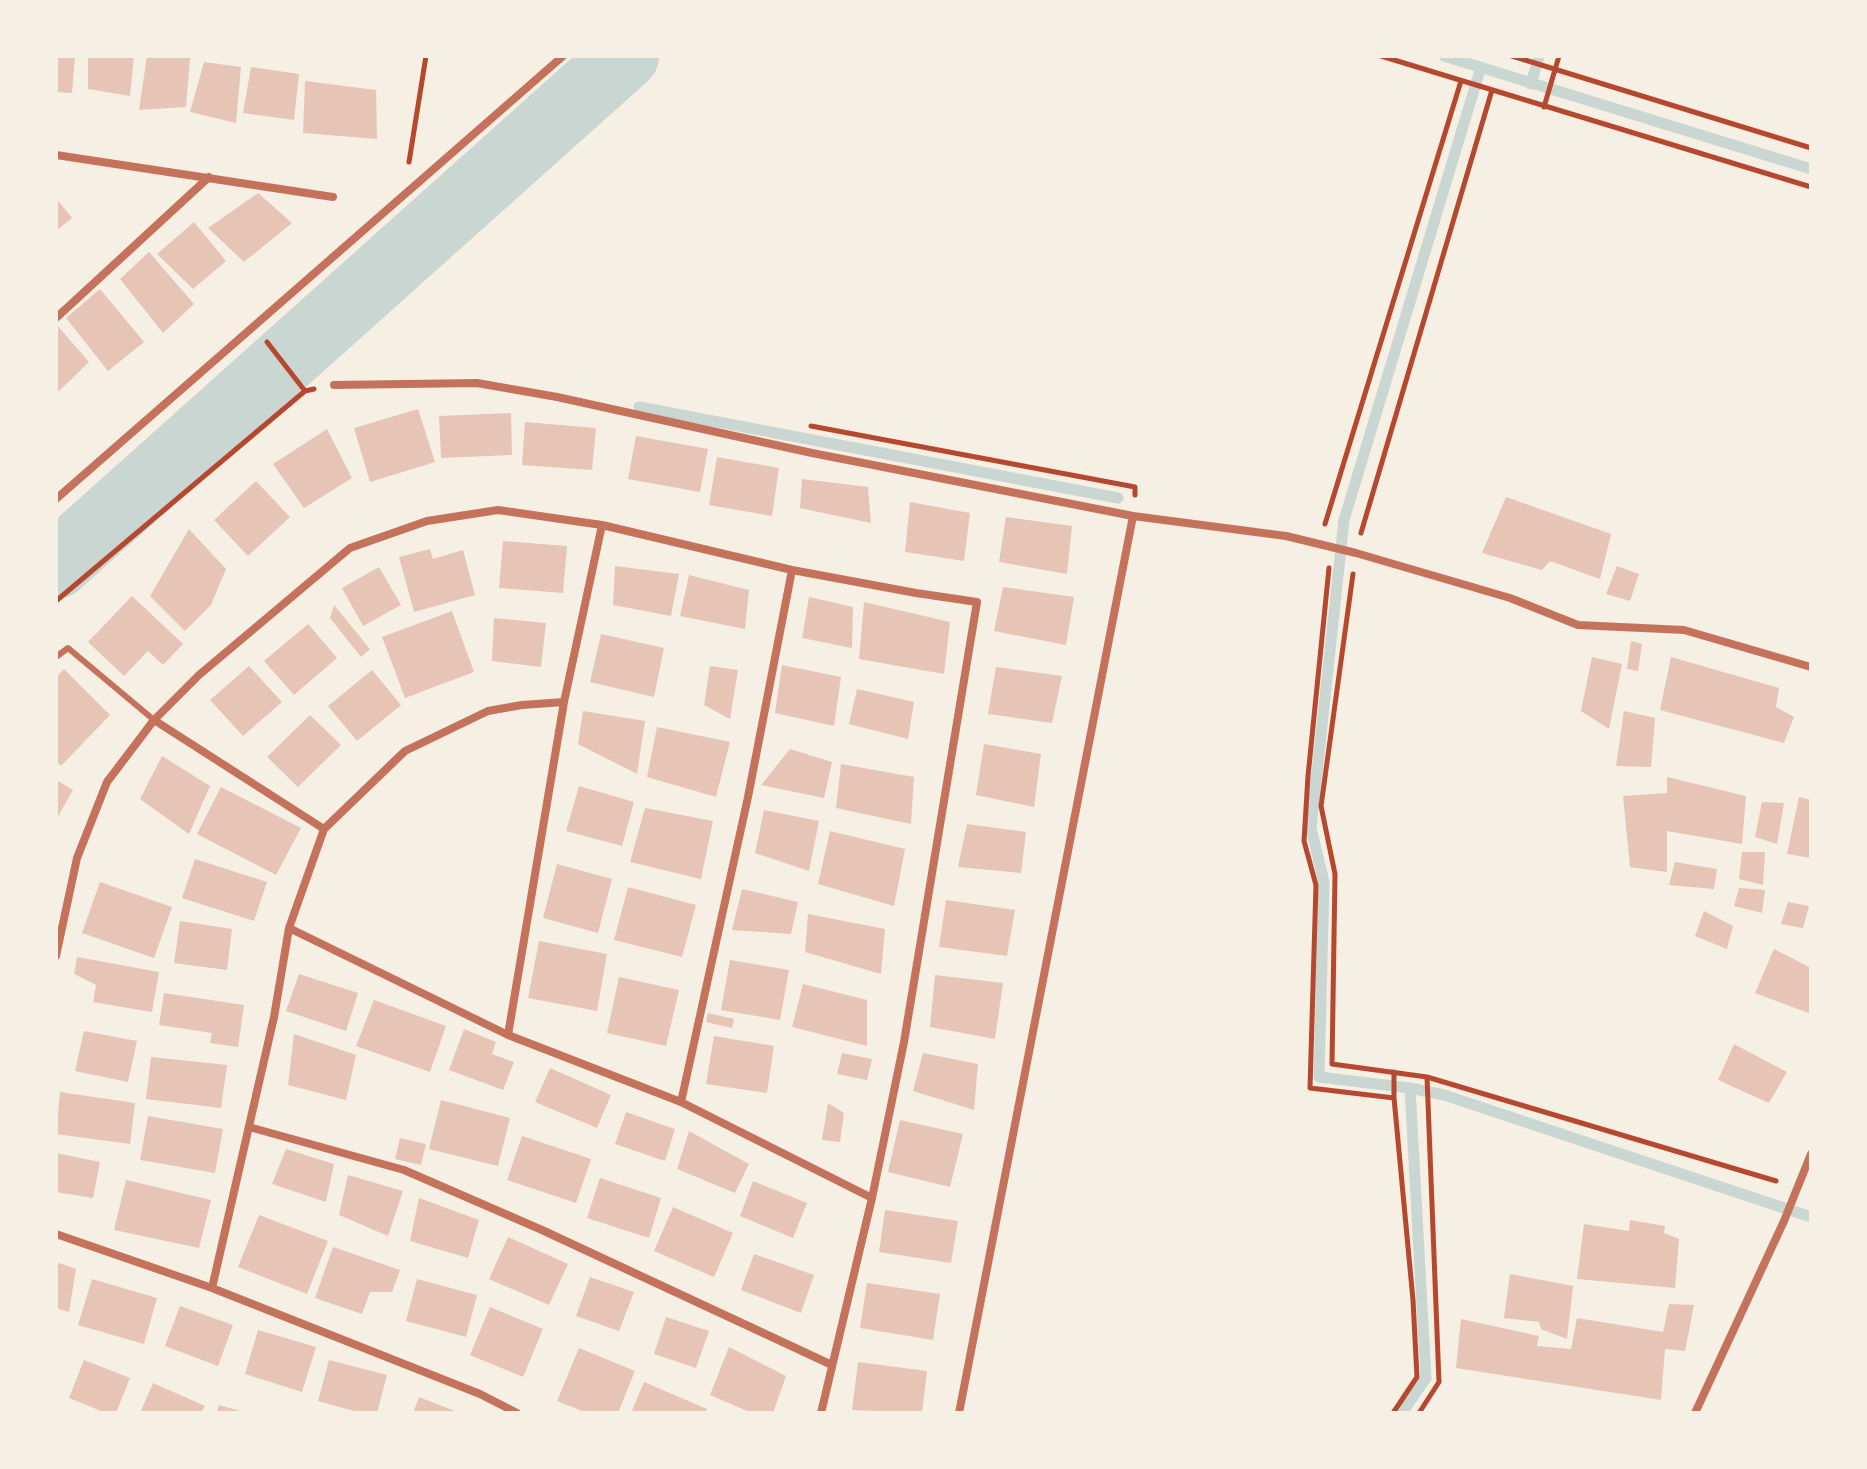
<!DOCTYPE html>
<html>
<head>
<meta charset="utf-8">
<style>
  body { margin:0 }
  #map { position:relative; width:1867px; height:1469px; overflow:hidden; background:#f6efe4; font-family:Barlow,sans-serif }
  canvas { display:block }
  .frame { position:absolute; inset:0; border:58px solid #f6efe4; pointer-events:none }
</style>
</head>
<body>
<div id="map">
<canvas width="1867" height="1469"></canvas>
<div class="frame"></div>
</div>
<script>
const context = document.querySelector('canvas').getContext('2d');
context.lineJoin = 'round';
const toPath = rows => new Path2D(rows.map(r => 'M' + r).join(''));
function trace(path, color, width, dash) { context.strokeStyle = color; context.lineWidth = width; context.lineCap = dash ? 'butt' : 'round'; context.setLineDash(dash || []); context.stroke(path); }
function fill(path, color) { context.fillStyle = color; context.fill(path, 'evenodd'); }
const stream = toPath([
  [1444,56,1811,169],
  [1481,67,1344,520,1311,828,1324,882,1319,1077,1410,1088,1444,1095,1811,1217],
  [1531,84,1539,56],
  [639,407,1118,498],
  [1402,1413,1426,1378,1410,1088]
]);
const river = toPath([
  [56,565,625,56]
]);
const building = toPath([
  [56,56,75,56,72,93,56,92],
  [88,56,134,56,130,96,88,89],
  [147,56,190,58,186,107,139,110],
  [204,62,241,67,236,123,190,112],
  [251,67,299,74,294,120,243,113],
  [305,81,376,90,377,139,303,133],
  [258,193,292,223,244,262,208,228],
  [56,198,72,218,56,231],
  [194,222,226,261,193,289,157,254],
  [149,252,194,304,163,333,120,279],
  [100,289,144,342,108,371,66,318],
  [56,324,89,362,56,394],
  [418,409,435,462,370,482,354,428],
  [511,413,512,455,441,458,439,416],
  [525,422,596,428,592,470,522,465],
  [327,429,352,478,304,508,273,464],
  [636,436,708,449,700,492,628,479],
  [717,457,779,468,772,516,709,505],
  [802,479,868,487,871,523,800,508],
  [256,481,290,517,248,556,214,520],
  [1506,497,1611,534,1600,579,1550,561,1542,570,1482,553],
  [910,502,970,513,964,561,905,552],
  [1006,517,1072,526,1067,574,999,562],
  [189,529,226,569,211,605,185,631,150,596],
  [503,541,567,546,563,593,499,588],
  [430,549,433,559,463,550,475,595,414,612,399,557],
  [615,566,679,574,671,616,613,605],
  [1617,566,1639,574,1630,601,1606,594],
  [379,567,401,605,363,626,342,588],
  [689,575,749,590,745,629,680,616],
  [1003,587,1074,597,1066,645,994,631],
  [132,596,183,644,163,665,148,651,124,676,88,642],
  [809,597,853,607,852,648,802,638],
  [864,602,950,622,944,674,859,659],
  [334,605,370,649,361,657,330,618],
  [452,611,474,672,405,698,382,637],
  [494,618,546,623,541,667,492,661],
  [308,624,337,658,294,695,264,661],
  [601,634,664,648,654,697,590,682],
  [1631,641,1642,644,1638,671,1627,669],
  [1592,657,1622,664,1609,729,1581,711],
  [1671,657,1779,688,1776,707,1794,717,1784,743,1660,710],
  [782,665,841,677,834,726,775,713],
  [249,666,282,702,243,736,210,700],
  [710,666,738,670,730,719,704,705],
  [996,667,1062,676,1052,723,988,714],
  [64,669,110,715,61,766,56,761,56,677],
  [372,670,401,705,357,741,328,706],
  [857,689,914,702,908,739,849,724],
  [583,711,645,721,637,774,578,744],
  [1624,711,1655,718,1651,767,1616,766],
  [310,715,341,745,298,787,267,757],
  [657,727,730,742,716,797,647,777],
  [984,744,1041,754,1034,807,976,795],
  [790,749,832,762,824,798,761,785],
  [162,756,210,786,189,834,140,799],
  [841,764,914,777,911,824,836,808],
  [1667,777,1746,796,1742,844,1667,831,1667,872,1630,867,1623,796,1667,793],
  [56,780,73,790,56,820],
  [579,786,634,802,622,846,566,831],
  [221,787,301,828,276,875,197,834],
  [1799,797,1811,800,1811,858,1787,854],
  [1762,802,1784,803,1777,844,1755,837],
  [645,808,713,821,701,879,630,862],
  [764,810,819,821,809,871,755,853],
  [967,824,1026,832,1021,873,958,867],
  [830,831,905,849,894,906,818,884],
  [1742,852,1765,852,1763,885,1739,879],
  [195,859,267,882,254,921,182,898],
  [1675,862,1717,869,1714,889,1669,885],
  [557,864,612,879,598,933,543,918],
  [100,882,172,907,154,958,82,933],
  [628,887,696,905,682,957,614,940],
  [1739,888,1765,890,1762,913,1734,906],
  [742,889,798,902,791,934,732,930],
  [946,900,1015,910,1007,956,939,947],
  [1788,902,1809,906,1803,928,1781,924],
  [1704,911,1733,926,1727,949,1695,936],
  [808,914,885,929,881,974,805,952],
  [180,921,232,929,227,970,174,963],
  [539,941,607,954,597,1011,528,998],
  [1774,949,1811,968,1811,1014,1755,993],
  [77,957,159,972,152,1012,93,1002,96,985,74,974],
  [730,960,789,970,780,1020,721,1010],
  [299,974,358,993,346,1031,286,1011],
  [935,975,1003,983,995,1039,930,1027],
  [619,977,679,990,666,1046,607,1033],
  [803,984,867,1000,867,1046,792,1027],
  [164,993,244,1005,238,1047,210,1043,212,1033,159,1025],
  [374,1000,446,1026,430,1072,356,1046],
  [708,1013,734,1019,732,1028,706,1022],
  [464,1029,496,1042,492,1054,514,1062,503,1090,449,1070],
  [84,1031,137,1041,128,1082,75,1071],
  [294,1034,356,1055,346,1100,288,1085],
  [714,1036,774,1046,767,1093,706,1084],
  [1734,1044,1787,1072,1769,1103,1718,1080],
  [842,1053,872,1059,867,1080,837,1074],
  [923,1053,978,1064,974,1110,913,1091],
  [151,1057,227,1065,221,1108,146,1099],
  [550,1068,611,1095,597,1128,535,1102],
  [60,1092,135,1103,130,1144,56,1134],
  [441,1100,510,1118,498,1166,429,1149],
  [828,1103,844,1113,840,1142,822,1140],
  [626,1112,675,1129,665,1161,615,1144],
  [148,1116,223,1129,215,1173,140,1160],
  [900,1120,963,1134,950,1187,888,1172],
  [689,1131,749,1164,735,1193,677,1169],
  [522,1136,591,1159,576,1203,507,1180],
  [400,1138,426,1144,421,1165,395,1159],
  [286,1149,334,1164,326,1202,272,1184],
  [56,1153,100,1162,93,1198,56,1192],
  [348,1175,403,1191,388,1236,339,1215],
  [600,1178,661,1198,649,1238,587,1218],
  [126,1180,211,1200,199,1248,114,1230],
  [753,1181,807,1203,793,1238,740,1216],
  [419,1198,479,1220,468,1258,410,1241],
  [673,1207,733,1233,714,1277,654,1251],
  [885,1210,958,1221,951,1263,879,1252],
  [259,1215,328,1241,307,1294,238,1267],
  [1630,1220,1665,1226,1664,1233,1679,1239,1675,1288,1577,1279,1584,1224,1629,1231],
  [508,1237,568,1264,549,1305,489,1279],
  [333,1247,400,1270,392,1292,370,1292,362,1314,315,1298],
  [754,1254,814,1275,801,1313,741,1290],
  [56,1262,76,1269,69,1312,56,1308],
  [1510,1274,1573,1286,1567,1339,1541,1329,1539,1322,1504,1318],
  [590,1277,634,1292,619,1331,576,1316],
  [92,1279,157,1298,144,1344,78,1325],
  [417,1279,477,1295,466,1337,406,1321],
  [867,1283,940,1294,933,1340,860,1328],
  [1669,1304,1694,1305,1685,1351,1665,1349,1661,1400,1456,1368,1461,1319,1539,1336,1537,1346,1571,1349,1577,1318,1663,1332],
  [180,1306,233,1325,218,1366,165,1346],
  [490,1307,543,1329,523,1377,470,1355],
  [666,1317,709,1331,696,1368,654,1354],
  [258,1330,316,1347,302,1392,245,1374],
  [729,1347,786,1376,773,1413,752,1413,710,1395],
  [579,1348,635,1371,618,1413,587,1413,557,1401],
  [84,1360,130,1378,116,1413,106,1413,69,1398],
  [329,1360,387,1375,377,1413,361,1413,318,1401],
  [858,1362,927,1371,922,1413,852,1410],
  [644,1382,707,1409,705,1413,631,1413],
  [153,1383,205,1406,201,1413,140,1413],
  [419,1397,460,1413,413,1413],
  [219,1405,244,1412,244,1413,217,1413]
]);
const path = toPath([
  [1381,56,1811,187],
  [1512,56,1811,148],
  [1544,107,1559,56],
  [409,162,426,56],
  [267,342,305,391],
  [811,426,1135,487,1135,495],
  [1325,524,1461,81],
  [1361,533,1492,90],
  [1329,568,1308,776,1304,841,1316,885,1310,1088,1394,1098,1413,1300,1417,1377,1393,1413],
  [1353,574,1321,806,1335,874,1332,1064,1427,1077,1776,1181],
  [56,601,305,391,314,389],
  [1394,1098,1394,1072],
  [1419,1413,1439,1382,1427,1077]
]);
const service = toPath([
  [56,657,68,648,154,720]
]);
const minor = toPath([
  [56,155,333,197],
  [56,318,209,177],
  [334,385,477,383,557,397,812,453,1133,516,1286,536,1356,553,1510,598,1578,625,1684,630,1811,667],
  [56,499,563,56],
  [154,720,324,829],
  [289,928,508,1035,681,1102,872,1198],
  [56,956,77,858,107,782,154,720,199,675,350,548,427,521,498,510,602,525,792,570,916,593,977,602,904,1042,872,1198,821,1413],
  [508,1035,564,702,602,525],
  [681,1102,748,797,792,570],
  [249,1127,404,1170,542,1230,832,1365],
  [56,1234,212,1288,480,1394,517,1413],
  [212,1288,274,1017,289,928,324,829,405,751,488,711,522,705,564,702],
  [959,1413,1133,516],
  [1695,1413,1784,1221,1811,1154]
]);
trace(stream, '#c9d6d2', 11);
trace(river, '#c9d6d2', 68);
fill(building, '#e6c5b7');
trace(path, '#b5482f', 5);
trace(service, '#c5725c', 6);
trace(minor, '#c5725c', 8);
</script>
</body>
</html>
